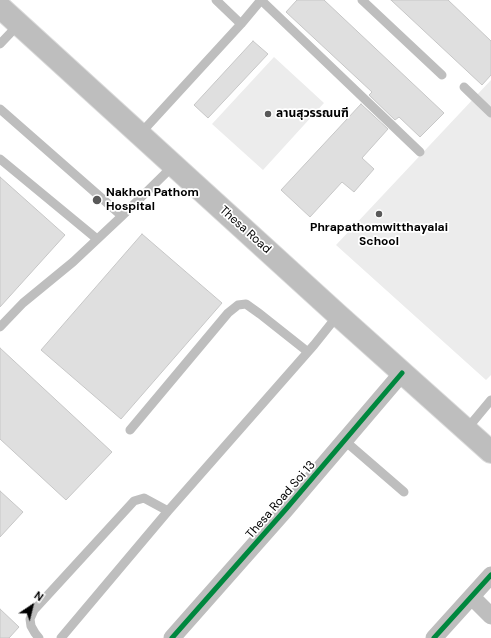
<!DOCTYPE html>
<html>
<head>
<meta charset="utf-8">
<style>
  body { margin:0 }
  #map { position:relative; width:491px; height:638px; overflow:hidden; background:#fff; font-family:"DM Sans",sans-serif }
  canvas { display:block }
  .north { position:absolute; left:12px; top:586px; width:40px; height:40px; -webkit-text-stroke:3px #fff; paint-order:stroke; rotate:35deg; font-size:11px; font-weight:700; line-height:16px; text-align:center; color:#000 }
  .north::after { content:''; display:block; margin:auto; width:14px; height:18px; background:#000; clip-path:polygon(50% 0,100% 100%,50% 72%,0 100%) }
</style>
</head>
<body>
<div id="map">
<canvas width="491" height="638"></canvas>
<div class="north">N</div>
</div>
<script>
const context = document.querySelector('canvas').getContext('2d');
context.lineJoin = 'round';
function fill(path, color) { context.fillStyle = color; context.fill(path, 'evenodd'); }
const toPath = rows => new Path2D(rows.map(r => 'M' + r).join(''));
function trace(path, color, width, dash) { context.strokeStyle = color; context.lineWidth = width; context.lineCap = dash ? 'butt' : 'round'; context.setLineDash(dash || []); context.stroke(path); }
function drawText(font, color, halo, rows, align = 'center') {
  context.font = font + ' "DM Sans","Noto Sans Thai",sans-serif'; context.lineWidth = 3.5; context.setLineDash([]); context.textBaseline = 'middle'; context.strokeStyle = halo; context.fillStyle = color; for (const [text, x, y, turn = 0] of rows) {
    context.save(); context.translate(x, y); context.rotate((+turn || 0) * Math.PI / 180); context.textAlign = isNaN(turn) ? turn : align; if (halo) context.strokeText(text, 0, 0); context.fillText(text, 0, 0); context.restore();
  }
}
const green = toPath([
  [274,57,324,103,263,170,212,124],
  [491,80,491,375,486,380,336,245]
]);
const building = toPath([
  [297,0,324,0,444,113,420,137,399,117,395,120,369,95,372,92,286,12,297,0],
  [391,0,448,0,491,41,491,75,482,85,391,0],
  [253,41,268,54,208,118,194,105,253,41],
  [361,104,388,129,362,158,374,169,354,192,342,182,310,217,281,190,361,104],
  [0,177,65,235,0,307,0,177],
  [142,234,222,303,121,419,41,350,142,234],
  [0,348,112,452,66,500,0,439,0,348],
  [0,491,23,512,0,537,0,491],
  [0,609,19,627,9,638,0,638,0,609]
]);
const service = toPath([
  [216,0,241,24],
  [261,0,420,152],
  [362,0,442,75],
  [0,44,19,24],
  [464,87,491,113],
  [0,109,122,216],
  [140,134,241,24,261,0],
  [0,159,97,239],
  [0,327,23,303,73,262,122,216,174,165],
  [130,430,228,313,238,305,246,304,260,314,308,352],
  [466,430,491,400],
  [345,441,404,492],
  [39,638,35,633,31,626,30,619,34,610,134,501,144,498,168,511],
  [61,638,168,511,314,345,338,315]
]);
const minor = toPath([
  [472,597,491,616],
  [172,638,286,509,402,373],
  [434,638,491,575]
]);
const primary = toPath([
  [0,7,338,315,491,452]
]);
const cycleway = toPath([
  [172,638,286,509,402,373],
  [434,638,491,575]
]);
const markers = [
  [268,114,4,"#595959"],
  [97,200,5,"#595959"],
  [379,214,4,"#595959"]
];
const poiNames = [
  ["ลานสุวรรณนฑี",276,114],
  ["Nakhon Pathom",106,193],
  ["Hospital",106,207],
  ["Phrapathomwitthayalai",379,228,"center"],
  ["School",379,242,"center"]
];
const streetNames = [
  ["Thesa Road",245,230,42],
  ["Thesa Road Soi 13",281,500,-49]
];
fill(green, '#ececec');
fill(building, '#dfdfdf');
trace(building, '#c7c7c7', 1);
trace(primary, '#dbdbdb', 24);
trace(service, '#bebebe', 9);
trace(minor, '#bebebe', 17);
trace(primary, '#bebebe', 22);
trace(cycleway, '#00873e', 5);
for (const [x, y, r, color] of markers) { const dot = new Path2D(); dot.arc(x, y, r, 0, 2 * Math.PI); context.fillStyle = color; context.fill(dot); trace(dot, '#fff', 1.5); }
drawText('bold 12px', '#000', '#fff', poiNames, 'left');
drawText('12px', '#000', '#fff', streetNames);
</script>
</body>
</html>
